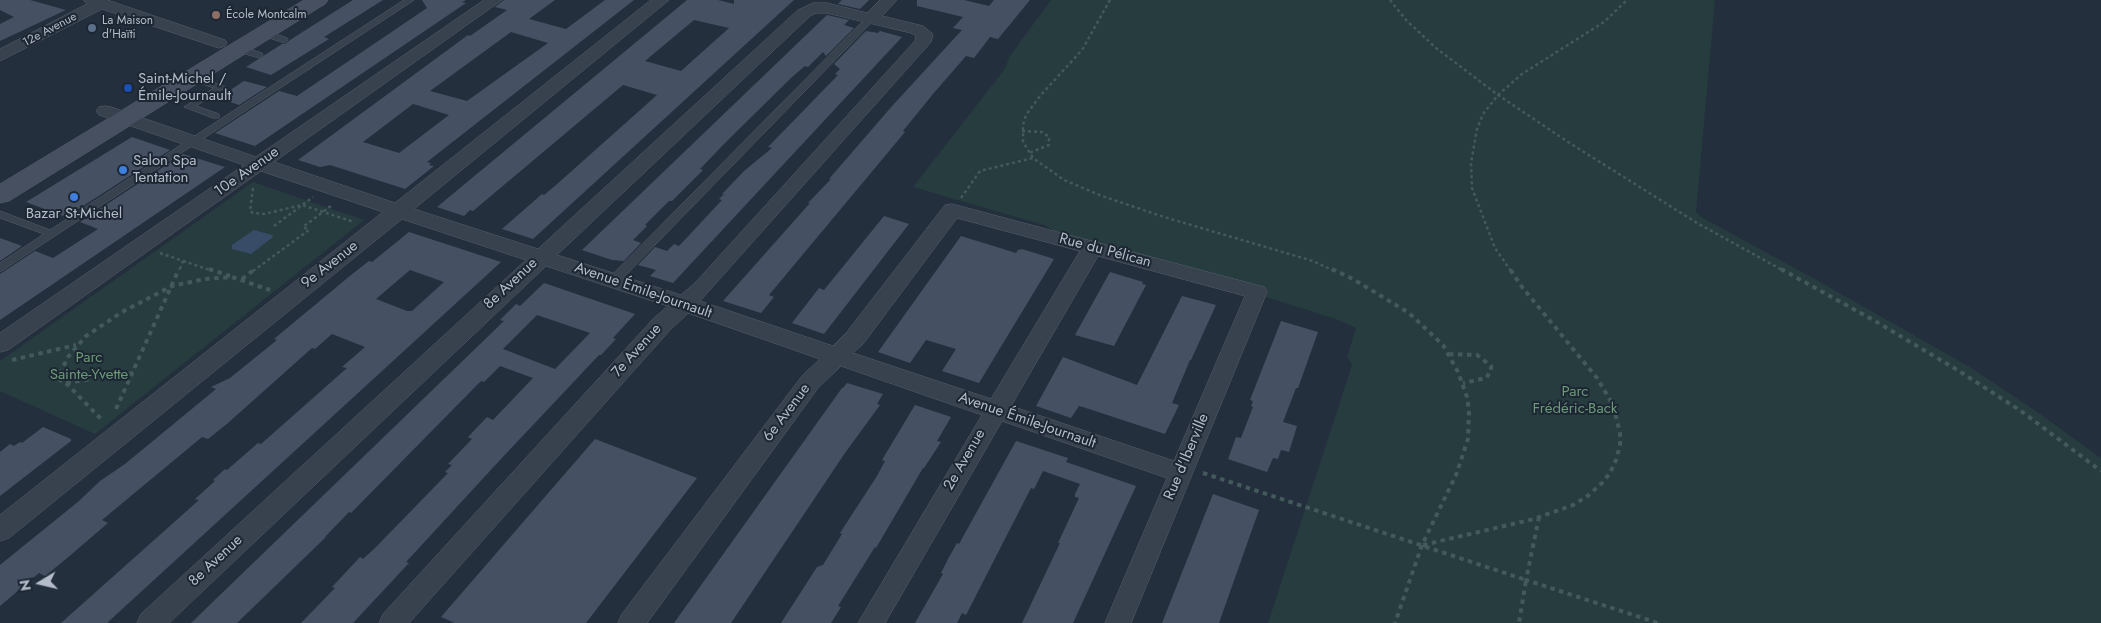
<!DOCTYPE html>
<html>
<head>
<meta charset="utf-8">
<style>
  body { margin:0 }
  #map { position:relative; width:2101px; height:623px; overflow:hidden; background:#242f3e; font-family:Jost,sans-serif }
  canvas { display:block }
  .north { position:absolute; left:15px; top:558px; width:50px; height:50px; -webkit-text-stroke:4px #1d2633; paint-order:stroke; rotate:261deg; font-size:14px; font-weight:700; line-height:20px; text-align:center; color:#b4bcc9 }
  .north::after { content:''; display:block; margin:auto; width:18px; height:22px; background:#b4bcc9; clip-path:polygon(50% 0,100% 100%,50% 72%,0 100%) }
</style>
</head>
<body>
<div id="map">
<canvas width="2101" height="623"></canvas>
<div class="north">N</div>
</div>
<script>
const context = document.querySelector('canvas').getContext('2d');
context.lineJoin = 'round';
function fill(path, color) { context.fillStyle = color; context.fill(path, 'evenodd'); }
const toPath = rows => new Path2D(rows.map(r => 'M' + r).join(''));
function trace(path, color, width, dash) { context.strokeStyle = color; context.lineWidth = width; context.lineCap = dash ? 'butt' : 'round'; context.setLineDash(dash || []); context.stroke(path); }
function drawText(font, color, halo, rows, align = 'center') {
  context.font = font + ' Jost,sans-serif'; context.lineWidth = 4; context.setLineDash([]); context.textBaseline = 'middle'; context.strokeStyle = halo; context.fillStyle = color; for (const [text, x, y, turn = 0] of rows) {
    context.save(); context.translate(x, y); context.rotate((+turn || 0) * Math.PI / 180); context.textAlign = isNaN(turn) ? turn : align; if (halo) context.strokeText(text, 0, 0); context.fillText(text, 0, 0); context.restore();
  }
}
const green = toPath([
  [1051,0,1715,0,1696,212,1701,217,1813,278,1968,366,2033,409,2101,458,2101,623,1268,623,1352,365,1347,357,1356,328,1336,319,1221,283,1071,241,1044,225,913,187,1004,70,1010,56],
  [253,182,364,220,95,434,0,391,0,361]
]);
const water = toPath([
  [254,230,272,235,273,237,251,254,232,249,232,245]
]);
const building = toPath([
  [0,0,30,0,66,10,0,41,0,24,14,17,0,10],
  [353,0,383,0,324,37,329,39,271,75,246,67,282,44,285,44,290,40],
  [422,0,466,0,462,2,466,3,255,146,215,133,279,91,297,96,427,8],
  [504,0,555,0,529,19,566,29,605,0,634,0,427,162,431,163,429,165,434,166,405,189,330,165,320,167,298,160,468,35,470,36,507,10,495,7],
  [511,32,548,43,467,101,430,91],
  [413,104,449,115,399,153,363,142],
  [687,0,718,0,734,4,734,0,794,0,533,239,502,229,542,194,544,195,556,185,657,95,623,85,473,211,470,210,464,216,437,207],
  [694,20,729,28,681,71,645,61],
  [842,0,869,0,860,9,838,4],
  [917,0,964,0,989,6,994,0,1030,0,998,39,990,37,974,58,966,56,933,94,903,131,905,132,769,295,774,297,761,313,723,301,810,203,808,203,831,179,829,179,893,105,962,30,953,28,963,17,917,6],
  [827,15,849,20,844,25,854,28,826,56,823,52,808,67,805,66,792,77,726,142,700,169,703,170,672,201,669,201,645,225,647,226,633,240,641,243,624,261,612,260,582,250],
  [866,31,878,33,880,31,902,37,673,283,650,276,656,270,638,265,655,247,667,251,674,244,679,246,722,200,719,199,724,194,722,194,744,171,772,148,768,147,838,75,835,74,840,69,834,64],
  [244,81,267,87,239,105,218,98],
  [132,137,170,150,66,217,26,202],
  [183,154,225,167,0,320,0,274,35,251,53,258,98,229,80,222],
  [884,216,909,224,824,334,792,323,819,288,824,290],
  [409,232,501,262,107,623,61,623,199,500,195,499,215,481,213,480,225,469,227,470,258,443,261,444,347,368,342,367,365,347,332,334,315,349,312,348,228,423,208,439,202,437,102,520,108,523,66,559,45,576,39,573,0,606,0,565,79,501,100,481,125,464,216,389,211,387,230,378,277,340,274,339,351,275,369,261,372,262],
  [410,270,444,282,412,311,407,311,376,299],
  [961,236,1016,253,1018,250,1022,249,1054,259,979,383,942,371,956,349,926,340,910,363,878,352],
  [0,238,22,246,0,261],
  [1110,272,1143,282,1142,284,1146,285,1114,346,1075,335],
  [544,283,635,314,613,338,616,339,601,355,599,355,500,460,406,562,409,563,353,623,301,623,335,588,332,587,360,557,363,559,375,548,448,473,445,472,452,465,448,464,472,439,468,437,487,417,493,420,533,378,500,366,484,382,481,381,351,513,349,512,325,537,326,537,237,623,191,623,504,321,500,320,516,304,520,306],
  [537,315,590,333,555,369,503,349],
  [1182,296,1216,305,1191,360,1190,360,1172,403,1179,405,1165,434,1083,407,1079,406,1071,418,1036,406,1063,357,1137,385],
  [1281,321,1318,332,1298,388,1296,388,1283,422,1297,426,1289,452,1281,450,1278,459,1273,458,1267,472,1228,459,1236,437,1241,438,1253,407,1251,406,1253,401,1250,400],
  [847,383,883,394,877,404,880,405,845,453,731,623,674,623,842,388,843,388],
  [915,405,951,417,937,441,941,442,924,468,923,468,876,548,875,547,838,606,841,607,831,623,781,623,817,567,823,565,842,534,840,533,877,476,885,461,882,460],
  [43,427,71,439,71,441,0,496,0,452,10,444,14,446,20,442,22,443],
  [595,439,697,478,586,623,455,623,441,617],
  [1016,441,1068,458,1066,462,1136,486,1073,623,1022,623,1060,543,1058,543,1079,498,1075,497,1075,494,1080,484,1043,471,1034,489,1031,488,966,615,962,613,957,623,915,623,943,574,941,573,948,559,957,543,959,544],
  [1213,494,1259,510,1219,623,1162,623]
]);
const pathFar1 = toPath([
  [1110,0,1082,50,1040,96,1026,115,1023,125,1023,142,1033,158,1064,180,1102,196,1164,217,1313,261,1334,271],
  [1390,0,1406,20,1436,48,1498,95,1568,142,1697,223,1784,271],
  [1022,131,1042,132,1049,137,1049,145,1029,153],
  [253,188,250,211,253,213,264,214,302,205,354,222],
  [961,198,980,171,1033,158],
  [274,226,313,197],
  [160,253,183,261,179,271],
  [183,261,213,271],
  [253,271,309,230,303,227,332,205],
  [1511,271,1495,248,1472,188,1471,163,1477,129,1483,114,1498,95,1522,74,1604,22,1627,0]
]);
const path = toPath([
  [209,269,230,276],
  [1332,269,1353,279,1409,313,1443,345,1458,372,1467,397,1469,410,1468,439,1456,475,1422,545,1395,623],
  [1781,269,1875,321,1959,371,2021,411,2101,471],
  [242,279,255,269],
  [1449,354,1477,355,1491,366,1491,371,1486,378,1463,383],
  [12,360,76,345],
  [133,373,65,383,60,380,59,375,68,357,86,336,122,312,172,286,205,279,232,277,270,290],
  [66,383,103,421],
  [116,409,179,269],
  [1203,473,1526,580,1519,623],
  [1539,517,1526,580,1658,623],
  [1423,545,1534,519,1573,505,1589,495,1602,483,1610,473,1616,460,1620,445,1620,433,1613,405,1597,378,1522,287,1510,269]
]);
const service = toPath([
  [404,0,414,0,0,272,0,263,44,234,0,218,0,211,50,230,404,0],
  [871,15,874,16,874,20,617,284,609,284,608,281,609,278,868,16,871,15],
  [264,30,287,38,288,40,284,43,261,35,260,33,264,30],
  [239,46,262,53,263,55,259,58,236,51,235,49,239,46],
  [192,74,226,87,196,106,219,114,219,118,213,118,184,107,214,88,189,79,187,77,192,74]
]);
const minor = toPath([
  [83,0,107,0,225,40,227,43,225,46,219,48,102,9,0,61,0,49,87,4,83,0],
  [484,0,502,0,274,162,395,203,651,0,669,0,414,209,538,249,798,10,813,3,827,3,867,13,880,0,897,0,882,16,923,26,933,34,931,42,700,301,833,346,847,332,945,205,952,204,1264,287,1267,292,1131,623,1105,623,1167,478,1002,421,885,623,858,623,982,415,841,366,818,388,647,623,618,623,622,614,802,376,820,359,688,313,670,330,409,623,379,623,383,614,654,318,668,306,546,266,169,623,137,623,141,614,526,260,402,219,9,538,0,541,0,515,383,212,261,171,8,350,0,352,0,333,244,165,99,115,96,111,99,107,105,106,111,107,256,157,484,0],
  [816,13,827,13,911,33,916,36,915,41,695,283,681,295,557,255,810,16,816,13],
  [957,218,1080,251,991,399,853,353,863,344,957,218],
  [1098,256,1245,296,1174,461,1011,406,1098,256]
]);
const secondary = toPath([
  [304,0,328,0,325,4,9,201,0,203,0,184,304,0]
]);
const markers = [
  [216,15,5,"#8d6e63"],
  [92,28,5,"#5c6f8a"],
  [128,88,5,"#1a4fb4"],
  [123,170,5,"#3f7fe0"],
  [74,197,5,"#3f7fe0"]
];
const farPoinames = [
  ["École Montcalm",226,15],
  ["La Maison",102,21],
  ["d'Haïti",102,35]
];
const farStreetnames = [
  ["12e Avenue",50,30,-28]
];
const poiNames = [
  ["Saint-Michel /",138,79],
  ["Émile-Journault",138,96],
  ["Salon Spa",133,161],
  ["Tentation",133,178],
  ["Bazar St-Michel",74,214,"center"]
];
const streetNames = [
  ["10e Avenue",247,172,-35],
  ["Rue du Pélican",1105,251,15],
  ["9e Avenue",330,265,-38],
  ["8e Avenue",511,284,-43],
  ["Avenue Émile-Journault",643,291,19],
  ["7e Avenue",637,351,-48],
  ["6e Avenue",787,413,-53],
  ["Avenue Émile-Journault",1027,421,19],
  ["Rue d'Iberville",1187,457,-67],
  ["2e Avenue",965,460,-60],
  ["8e Avenue",216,561,-43]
];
const parkNames = [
  ["Parc",89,358],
  ["Sainte-Yvette",89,375],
  ["Parc",1575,392],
  ["Frédéric-Back",1575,409]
];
fill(green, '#263c3f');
fill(water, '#394c67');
fill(building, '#455162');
trace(service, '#565f6c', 1);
trace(minor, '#565f6c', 1);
trace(secondary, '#565f6c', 1);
trace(pathFar1, '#44595c', 2.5, [3, 3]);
trace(path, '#44595c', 4, [4.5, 4.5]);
fill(service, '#38414e');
fill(minor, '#38414e');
fill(secondary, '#465061');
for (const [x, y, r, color] of markers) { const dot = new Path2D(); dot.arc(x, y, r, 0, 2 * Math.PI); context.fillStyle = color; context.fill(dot); trace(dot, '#1d2633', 2); }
drawText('12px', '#b4bcc9', '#1d2633', farPoinames, 'left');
drawText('12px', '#b4bcc9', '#1d2633', farStreetnames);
drawText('15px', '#b4bcc9', '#1d2633', poiNames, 'left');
drawText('15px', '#b4bcc9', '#1d2633', streetNames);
drawText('15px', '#6b9a76', '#1d2633', parkNames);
</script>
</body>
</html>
